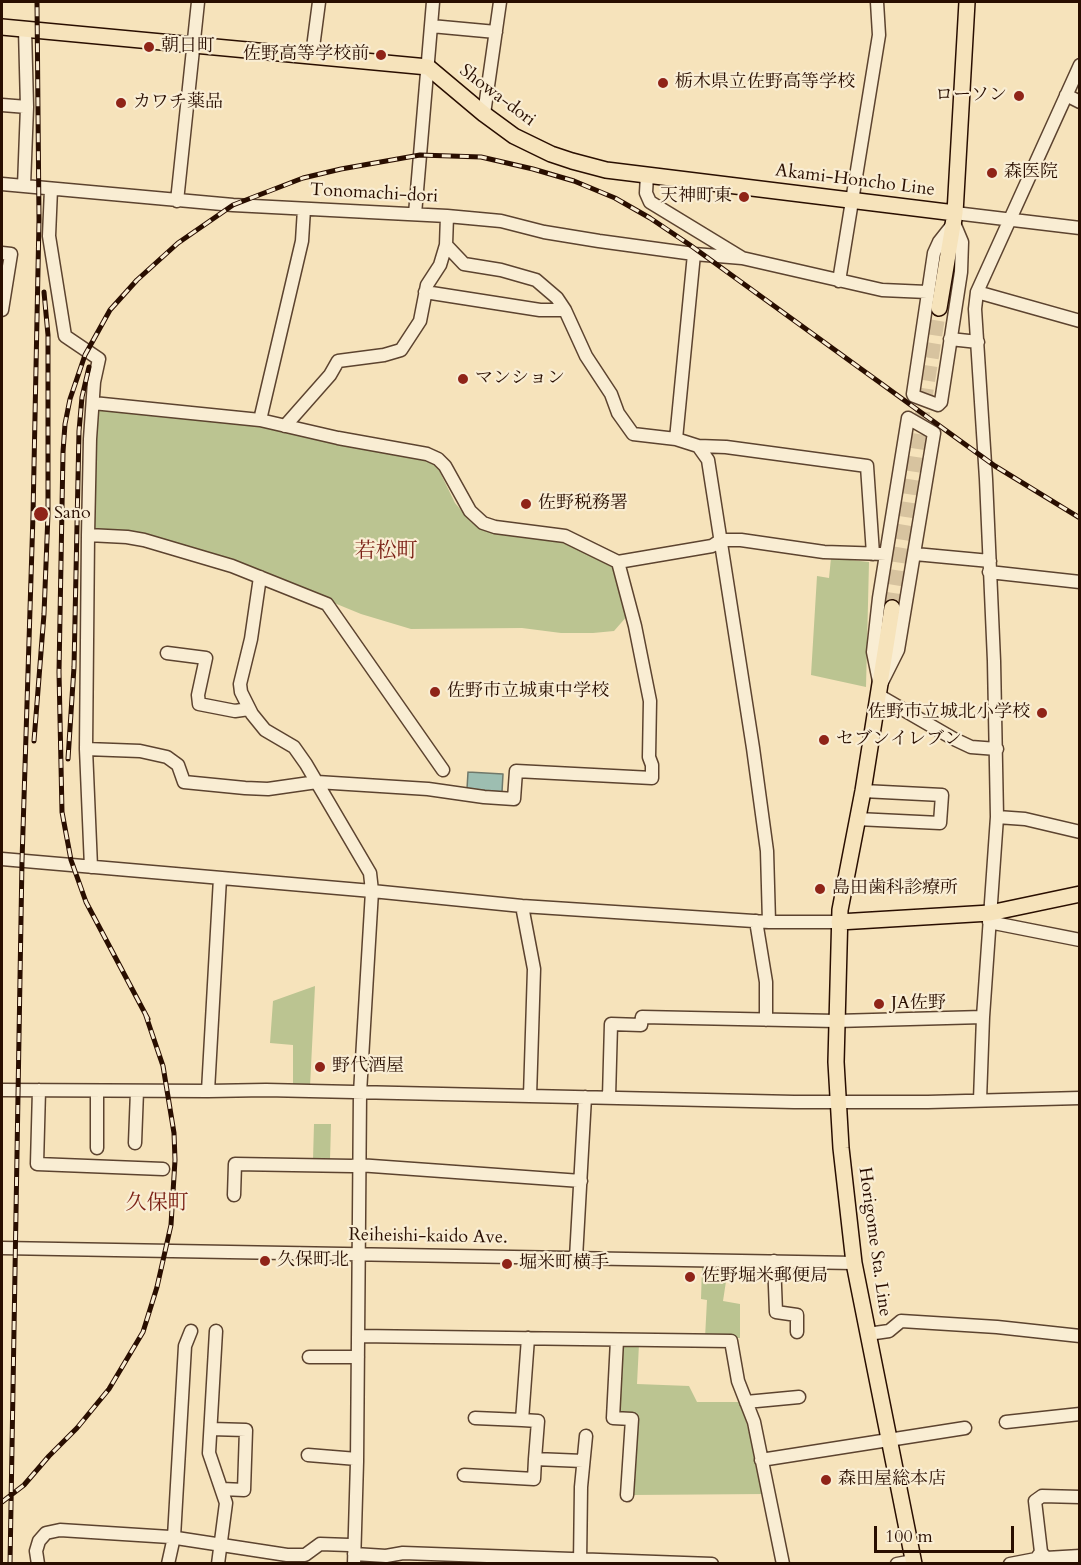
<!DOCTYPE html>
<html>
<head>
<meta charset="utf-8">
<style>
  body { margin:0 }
  #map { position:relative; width:1081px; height:1565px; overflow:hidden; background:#f6e3bb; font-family:Cardo,serif }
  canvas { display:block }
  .frame { position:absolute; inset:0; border:3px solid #290e00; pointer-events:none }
  .scale { position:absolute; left:874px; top:1526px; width:140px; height:27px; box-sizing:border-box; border:3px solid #290e00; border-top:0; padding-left:8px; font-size:18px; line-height:21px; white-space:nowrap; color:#290e00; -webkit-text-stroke:4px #f9edd3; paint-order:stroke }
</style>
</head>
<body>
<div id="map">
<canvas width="1081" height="1565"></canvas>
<div class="frame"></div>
<div class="scale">100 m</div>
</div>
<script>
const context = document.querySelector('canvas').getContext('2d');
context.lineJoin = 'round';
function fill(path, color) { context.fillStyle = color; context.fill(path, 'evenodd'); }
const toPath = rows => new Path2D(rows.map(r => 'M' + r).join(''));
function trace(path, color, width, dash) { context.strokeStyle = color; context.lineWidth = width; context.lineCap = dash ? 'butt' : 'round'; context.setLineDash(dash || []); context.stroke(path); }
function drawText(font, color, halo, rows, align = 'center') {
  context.font = font + ' Cardo,"Noto Serif JP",serif'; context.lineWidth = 4.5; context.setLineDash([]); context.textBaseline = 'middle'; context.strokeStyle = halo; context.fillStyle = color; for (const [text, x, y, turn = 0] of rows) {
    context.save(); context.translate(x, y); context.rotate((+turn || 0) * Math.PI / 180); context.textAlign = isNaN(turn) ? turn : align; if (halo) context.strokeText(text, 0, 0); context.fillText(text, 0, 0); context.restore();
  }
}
const green = toPath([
  [97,409,273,427,417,456,436,464,455,503,471,522,491,532,561,541,606,563,614,569,628,615,614,631,593,633,561,633,522,628,411,629,361,614,244,566,92,535],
  [831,558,869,562,866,687,811,675,817,576,829,578],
  [315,986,310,1087,293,1086,293,1045,270,1043,273,1001],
  [314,1124,331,1124,330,1160,313,1160],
  [702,1267,728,1268,723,1301,740,1304,740,1338,705,1338,707,1300,701,1299],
  [619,1343,639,1344,637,1384,689,1386,697,1402,741,1402,765,1494,631,1495,635,1416,617,1415]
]);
const water = toPath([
  [468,772,503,774,502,792,467,789,468,772]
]);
const majorTunnel = toPath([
  [892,608,939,308]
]);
const minor = toPath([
  [431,26,496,32],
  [312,55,319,2],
  [1066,95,1080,102],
  [2,105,27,107],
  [484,114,500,2],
  [647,175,646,193,650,202,742,258,882,290,927,292],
  [2,184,233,205,447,216,501,221,544,232,599,241,694,254,742,258],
  [24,186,27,107,25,29],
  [51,189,49,236,65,336,99,359,94,382,90,439,88,535,86,749,91,867],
  [177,201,198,2],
  [955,213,1080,228],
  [415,214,433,2],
  [954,223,962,242,961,272,941,402,938,405,914,396,913,394,934,253,939,242,954,223],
  [446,245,464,264,501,270,536,280,557,298,565,310,586,356,611,394,618,413,633,434,676,439,698,446,726,447,867,466,873,554],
  [2,253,11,254,2,310],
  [839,281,879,35,877,2],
  [425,292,540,310,565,310],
  [977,292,1080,321],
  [950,339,978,342],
  [93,403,260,420,338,438,427,454,438,459,445,466,470,511,483,523,495,527,565,536,618,562,712,546,721,540,741,540,824,552,886,554],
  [908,418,934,433,898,650,880,686,873,652,879,598,908,418],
  [260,420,302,241,304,209],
  [285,426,330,375,338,361,384,355,401,350,420,321,427,285,440,265,446,245,447,216],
  [676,439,694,254],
  [698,446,708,460,753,748,767,851,769,922],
  [88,535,127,537,144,540,232,566,327,604,443,770],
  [915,554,990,561],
  [989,572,1080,582],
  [260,577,251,639,240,684,241,692,252,714,265,730,294,747,306,764,370,873,372,891,360,1093,357,1462,354,1564],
  [167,653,206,658,198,695,199,704,235,711,249,709],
  [878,695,954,739,971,747,997,749],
  [86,749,140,751,167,757,178,765,184,782,245,788,268,789,317,782,428,789,484,797,514,799,516,771,652,778,652,765,649,757,650,701,635,626,618,562],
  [997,817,1025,819,1080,832],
  [857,819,940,823,942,795,863,791],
  [2,859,372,891,522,906,769,922,839,922],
  [522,906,534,969,530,1096],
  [756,921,766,982,766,1020],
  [989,922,1080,940],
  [2,1090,208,1091,266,1090,794,1102,928,1102,1080,1098],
  [39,1090,37,1164,163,1169],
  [208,1091,220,878],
  [609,1097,611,1024,641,1025,642,1017,836,1021,983,1017],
  [980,1100,983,1017,997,817,994,661,986,479,975,309,977,292,1080,65],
  [135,1143,137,1091],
  [97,1148,97,1091],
  [234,1195,235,1164,352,1166,358,1165,581,1181],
  [2,1248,854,1263],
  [576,1258,585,1097],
  [774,1261,776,1312,797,1315,797,1332],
  [216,1331,209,1453,226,1503,218,1564],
  [868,1334,889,1331,901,1321,997,1327,1080,1336],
  [358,1336,731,1341,738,1381,754,1422,783,1564],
  [528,1338,522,1420,538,1421,535,1459,583,1461],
  [617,1340,613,1418,632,1419,627,1495],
  [309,1357,358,1357],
  [746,1402,799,1397],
  [475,1418,522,1420],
  [1006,1422,1080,1414],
  [211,1429,246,1430,244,1490,222,1489],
  [308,1455,357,1459],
  [761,1460,965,1428],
  [464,1475,534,1479,535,1459],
  [1041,1552,1046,1558,1080,1556],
  [354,1554,386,1556,403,1553,712,1564],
  [38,1564,36,1551,39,1541,46,1533,60,1530,170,1537,287,1555,305,1555,320,1544,349,1545,353,1547],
  [168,1564,174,1537,185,1346,191,1331],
  [580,1564,581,1487,586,1436],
  [897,1564,913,1561],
  [1010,1564,1036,1559,1041,1552,1035,1501,1042,1496,1080,1497]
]);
const major = toPath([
  [2,27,428,67,484,114,514,136,551,154,572,161,606,170,955,213],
  [939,308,955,213,967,2],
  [892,608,863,791,840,910,836,1062,841,1148,854,1263,914,1564],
  [839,922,990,913,1080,894]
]);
const rail = toPath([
  [34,741,44,614,48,514,48,335,44,292],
  [68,759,74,667,79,431,82,397,89,367],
  [148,1019,86,902,71,860,62,812,59,672,63,452,65,424,70,399,85,355,110,310,137,280,178,243,233,205,303,178,341,169,420,155,481,157,533,169,574,181,615,198,650,218,690,245,995,466,1080,518],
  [2,1502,24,1485,49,1456,77,1428,109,1389,143,1332,157,1287,171,1225,175,1160,174,1133,163,1066,145,1013],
  [10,1564,22,861,33,515,39,220,37,2]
]);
const markers = [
  [149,47,6,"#8f2418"],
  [381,55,6,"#8f2418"],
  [663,83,6,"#8f2418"],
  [1019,96,6,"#8f2418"],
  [121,103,6,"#8f2418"],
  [992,173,6,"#8f2418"],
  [744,197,6,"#8f2418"],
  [463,379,6,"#8f2418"],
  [526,504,6,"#8f2418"],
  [41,514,8,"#8f2418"],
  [435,692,6,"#8f2418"],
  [1042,713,6,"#8f2418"],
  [824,740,6,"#8f2418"],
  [820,889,6,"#8f2418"],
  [879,1004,6,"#8f2418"],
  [320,1067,6,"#8f2418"],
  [265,1261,6,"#8f2418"],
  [507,1264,6,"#8f2418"],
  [690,1277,6,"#8f2418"],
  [826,1480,6,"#8f2418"]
];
const poiNames = [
  ["朝日町",161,47],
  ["佐野高等学校前",369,55,"right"],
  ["栃木県立佐野高等学校",675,83],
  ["ローソン",1007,96,"right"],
  ["カワチ薬品",133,103],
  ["森医院",1004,173],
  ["天神町東",732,197,"right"],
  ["マンション",475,379],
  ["佐野税務署",538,504],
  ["Sano",54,514],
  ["佐野市立城東中学校",447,692],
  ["佐野市立城北小学校",1030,713,"right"],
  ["セブンイレブン",836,740],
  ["島田歯科診療所",832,889],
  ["JA佐野",891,1004],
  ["野代酒屋",332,1067],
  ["久保町北",277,1261],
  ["堀米町横手",519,1264],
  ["佐野堀米郵便局",702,1277],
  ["森田屋総本店",838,1480]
];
const streetNames = [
  ["Showa-dori",497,96,37],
  ["Akami-Honcho Line",855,181,7],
  ["Tonomachi-dori",374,194,3],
  ["Reiheishi-kaido Ave.",428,1237,1],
  ["Horigome Sta. Line",874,1242,82]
];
const quarterNames = [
  ["若松町",386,552],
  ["久保町",157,1204]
];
fill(green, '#bbc491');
fill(water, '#9dbeb1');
trace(water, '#6f786a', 1.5);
trace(majorTunnel, '#d7c39f', 15, [15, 8]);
trace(minor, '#5c432f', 15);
trace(major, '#290e00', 18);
trace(minor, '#f9edd3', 12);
trace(major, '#f6e3bb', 15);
trace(rail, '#290e00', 5);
trace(rail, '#f9edd3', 3, [9]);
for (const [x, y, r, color] of markers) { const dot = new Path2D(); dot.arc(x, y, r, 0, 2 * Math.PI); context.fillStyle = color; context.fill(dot); trace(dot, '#f9edd3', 2); }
drawText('18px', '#290e00', '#f9edd3', poiNames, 'left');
drawText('18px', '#290e00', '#f9edd3', streetNames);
drawText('21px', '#7a1f14', '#f9edd3', quarterNames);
</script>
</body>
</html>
